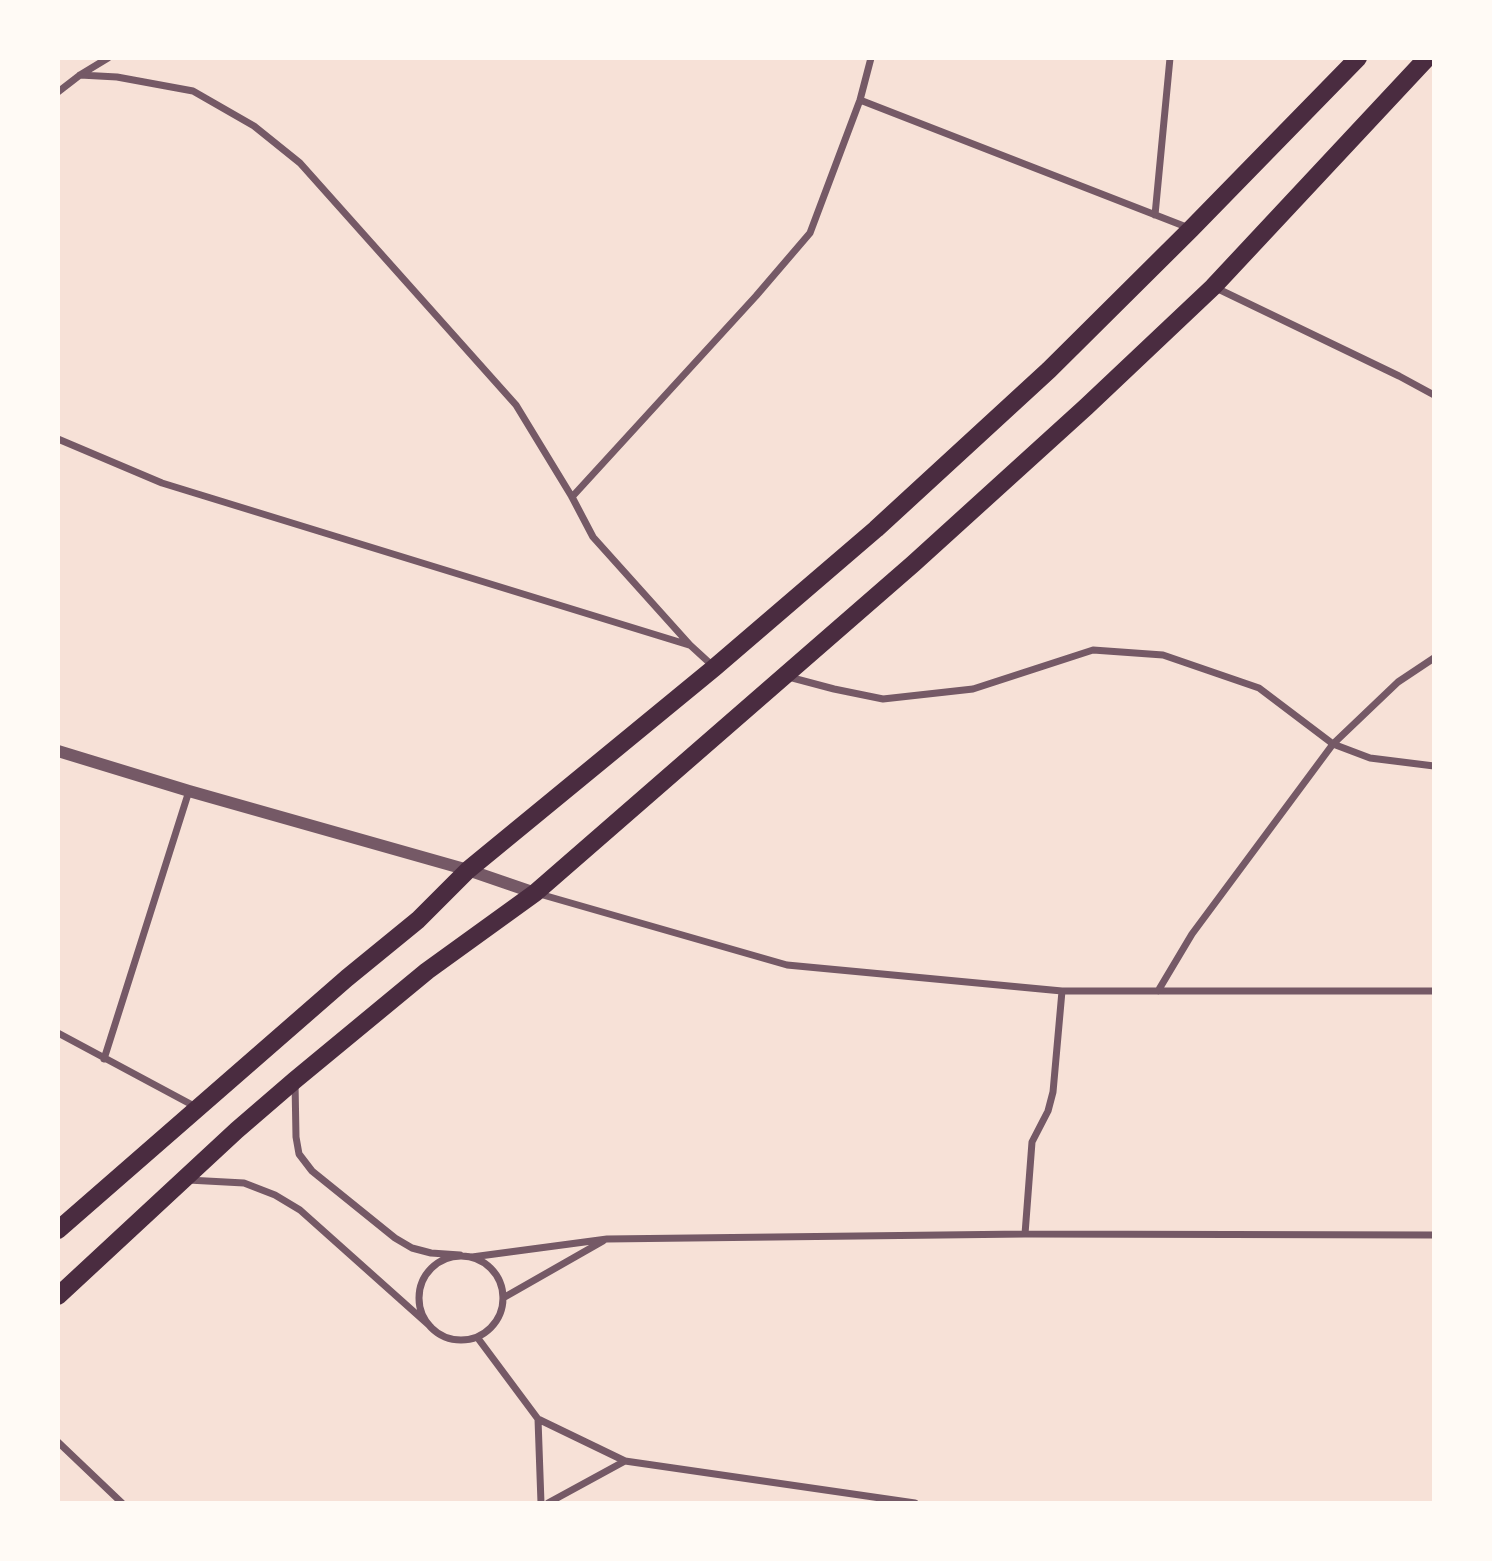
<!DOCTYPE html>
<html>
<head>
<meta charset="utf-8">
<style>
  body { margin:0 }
  #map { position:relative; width:1492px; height:1561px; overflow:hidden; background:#f7e1d7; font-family:Signika,sans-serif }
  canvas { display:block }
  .frame { position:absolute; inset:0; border:60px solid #fffaf5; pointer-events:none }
</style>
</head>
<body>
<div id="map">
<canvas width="1492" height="1561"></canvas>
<div class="frame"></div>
</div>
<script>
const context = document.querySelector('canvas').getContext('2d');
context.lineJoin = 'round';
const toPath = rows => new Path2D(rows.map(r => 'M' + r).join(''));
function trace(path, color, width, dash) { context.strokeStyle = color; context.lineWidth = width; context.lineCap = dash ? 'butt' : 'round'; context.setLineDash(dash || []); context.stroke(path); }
const minor = toPath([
  [80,75,117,77,193,91,254,126,300,163,516,405,572,497,593,537,690,645,714,667],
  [58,92,80,75,108,58],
  [860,100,1189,228],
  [1155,215,1170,58],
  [1214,287,1399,376,1434,395],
  [58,439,162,483,689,645],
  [572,497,756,296,810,233,860,100,871,58],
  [785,676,834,689,883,699,973,689,1093,650,1163,655,1259,688,1333,744,1370,758,1434,766],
  [536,893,787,965,1062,991,1434,991],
  [1158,991,1192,934,1333,744,1398,682,1434,658],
  [58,1033,196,1107],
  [104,1059,189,791],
  [295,1082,296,1137,299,1154,312,1171,395,1238,412,1248,431,1253,460,1255],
  [188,1180,244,1183,275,1195,300,1210,431,1327],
  [1025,1234,1032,1142,1048,1111,1053,1092,1062,991],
  '419 1298a42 42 0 1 1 84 0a42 42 0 1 1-84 0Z',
  [472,1257,607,1239,1025,1234,1434,1235],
  [503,1298,603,1241],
  [477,1337,538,1419,625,1461,915,1503],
  [538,1419,541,1503],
  [58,1442,122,1503],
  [548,1503,625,1461]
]);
const tertiary = toPath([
  [58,751,189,791,468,870,535,893]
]);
const primary = toPath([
  [58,1230,347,978,418,920,468,870,714,668,876,529,1049,370,1191,229,1358,58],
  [58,1296,237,1130,295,1080,427,971,535,893,913,564,1086,407,1213,287,1427,58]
]);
trace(minor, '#755966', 7);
trace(tertiary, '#755966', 12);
trace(primary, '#4a2c40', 18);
</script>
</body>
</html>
